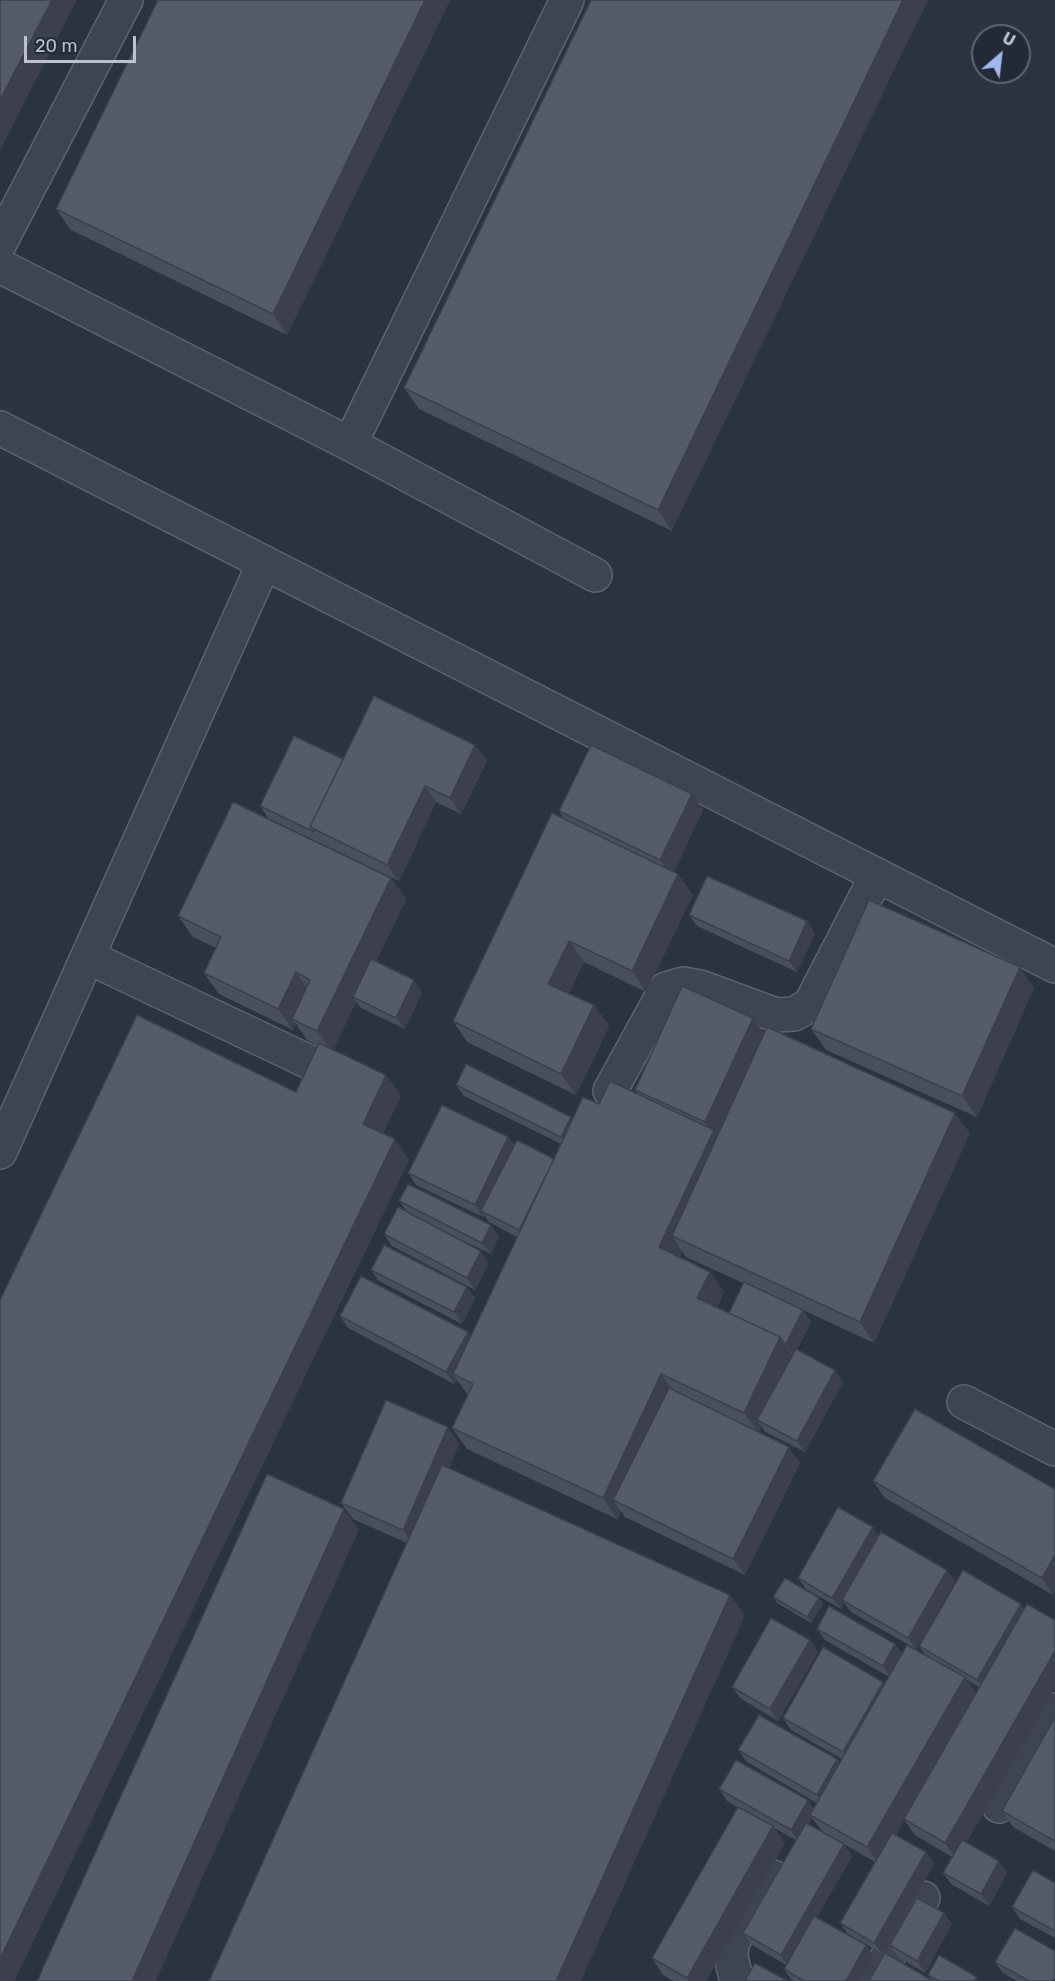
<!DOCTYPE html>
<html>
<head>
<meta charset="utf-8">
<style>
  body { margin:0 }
  #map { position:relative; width:1055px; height:1981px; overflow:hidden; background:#2a3341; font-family:Rubik,sans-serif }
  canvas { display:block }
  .north { position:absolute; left:971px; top:24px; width:60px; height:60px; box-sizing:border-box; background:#232a37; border:2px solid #606672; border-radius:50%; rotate:28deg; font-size:16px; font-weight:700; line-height:24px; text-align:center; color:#bcc1cb }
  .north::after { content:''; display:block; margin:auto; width:21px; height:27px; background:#9eb8ee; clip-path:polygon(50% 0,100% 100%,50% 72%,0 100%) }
  .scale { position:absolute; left:24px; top:36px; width:112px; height:27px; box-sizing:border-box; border:3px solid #bcc1cb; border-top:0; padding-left:8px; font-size:18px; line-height:21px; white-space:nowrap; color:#bcc1cb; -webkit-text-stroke:4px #232a37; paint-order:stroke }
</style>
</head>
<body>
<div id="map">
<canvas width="1055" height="1981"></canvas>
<div class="north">U</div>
<div class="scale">20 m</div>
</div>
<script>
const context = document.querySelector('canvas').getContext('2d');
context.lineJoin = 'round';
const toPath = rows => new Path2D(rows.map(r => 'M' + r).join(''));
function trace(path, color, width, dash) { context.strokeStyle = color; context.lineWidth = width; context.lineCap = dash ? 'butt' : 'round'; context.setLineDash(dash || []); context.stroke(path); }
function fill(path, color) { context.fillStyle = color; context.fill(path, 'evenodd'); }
const minor = toPath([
  [0,243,126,0],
  [0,266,350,444,595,575],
  [0,428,1055,966],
  [350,444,567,0],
  [88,957,326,1070],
  [610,1091,666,989,683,984,700,987,776,1015,794,1014,810,1005,877,875],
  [0,1152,264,563],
  [964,1402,1055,1449],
  [999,1806,1055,1710],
  [737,1981,731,1958,732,1943,773,1877],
  [873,1981,923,1898]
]);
const wall = toPath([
  [158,0,450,0,287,335,71,230,56,209],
  [591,0,672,531,419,409,404,388],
  [475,745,487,761,461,814,436,802,399,881,268,818,260,806,343,759],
  [703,810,674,872,693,895,646,992,584,962,569,993,594,1005,609,1026,576,1095,467,1042,453,1021,565,820,559,811],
  [391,878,406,899,376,962,422,992,405,1029,361,1008,356,1002,333,1050,386,1075,401,1096,383,1133,409,1160,14,1981,0,1981,296,1092,318,1046,307,1040,296,1024,293,1030,219,994,204,973,216,948,193,937,178,916],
  [689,915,815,933,797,972,697,926],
  [1034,988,977,1117,826,1050,811,1029],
  [753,1018,764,1034,970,1133,874,1343,803,1310,811,1322,797,1349,843,1382,805,1452,765,1432,762,1427,759,1432,800,1463,745,1575,625,1517,621,1511,617,1519,467,1449,452,1428,468,1395,457,1380,454,1384,348,1328,340,1316,471,1337,517,1237,489,1222,484,1215,483,1217,416,1185,408,1173,508,1137,514,1145,554,1159,561,1144,464,1096,456,1085,571,1117,573,1119,599,1104,638,1094,635,1090],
  [682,1251,686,1257,743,1283,729,1313,717,1307,724,1292,710,1272,679,1257],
  [399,1201,499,1236,491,1254,435,1227,489,1263,475,1290,392,1246,384,1234,407,1212],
  [371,1270,467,1287,475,1298,462,1324,379,1281],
  [459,1444,449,1468,730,1595,745,1616,407,1543,353,1519,341,1503],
  [873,1481,1055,1489,1053,1595,885,1498],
  [879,1536,955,1581,916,1649,851,1612,844,1603,841,1609,806,1589,798,1578],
  [773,1597,823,1604,811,1623,777,1603],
  [1021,1604,967,1842,1007,1872,989,1906,951,1884,943,1873,952,1857,915,1835,904,1820,896,1835,926,1852,934,1864,883,1954,848,1934,840,1923,875,1862,825,1833,844,1844,852,1856,817,1917,866,1945,874,1957,860,1981,792,1981,784,1969,786,1965,752,1945,743,1933,796,1840,774,1828,785,1843,706,1981,674,1981,663,1975,652,1958,738,1807,727,1801,719,1789,808,1800,813,1809,817,1803,747,1762,738,1750,837,1759,840,1763,842,1759,791,1730,783,1718,883,1682,885,1684,889,1677,825,1640,817,1629,895,1644,902,1654,926,1656,919,1646],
  [967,1680,979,1687,976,1693],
  [812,1818,822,1831,809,1824],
  [810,1640,818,1652,778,1721,740,1698,732,1687],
  [1055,1717,1055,1851,1013,1827,1002,1811],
  [1055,1883,1055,1938,1020,1919,1012,1907],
  [944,1913,952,1924,925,1973,898,1957,890,1945],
  [995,1962,1055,1981,1017,1981,1003,1973],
  [928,1975,980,1981,869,1981,932,1980]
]);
const shadedWall = toPath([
  [52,0,77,0,0,150,0,100],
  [425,0,450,0,287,335,273,314],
  [903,0,928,0,672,531,658,510],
  [475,745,487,761,461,814,450,798],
  [425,786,436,802,399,881,387,865],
  [692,794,703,810,672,877,660,860],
  [678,874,693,895,646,992,632,971],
  [391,878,406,899,358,999,353,997,356,1002,332,1052,317,1031],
  [807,921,815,933,797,972,789,961],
  [569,941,584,962,563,1005,548,984],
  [1020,967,1034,988,977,1117,962,1096],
  [296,972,310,993,292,1019,296,1024,293,1030,278,1009],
  [414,980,422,992,405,1029,396,1018],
  [594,1005,609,1026,576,1095,561,1074],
  [753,1018,764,1035,672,1236,682,1251,673,1268,659,1247,713,1133,705,1122],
  [386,1075,401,1096,377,1145,363,1124],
  [955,1113,970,1133,874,1343,860,1322],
  [571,1117,580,1129,570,1149,561,1137],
  [508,1137,516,1149,481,1211,484,1215,483,1217,475,1205],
  [395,1139,409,1160,14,1981,0,1981,0,1959],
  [491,1225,499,1236,491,1254,482,1243],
  [481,1251,489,1263,475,1290,467,1278],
  [710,1272,724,1292,712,1319,697,1298],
  [467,1287,475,1298,462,1324,454,1312],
  [803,1310,811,1322,794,1356,786,1344],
  [468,1332,476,1344,453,1374,457,1380,454,1384,446,1372],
  [780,1337,795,1358,757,1420,762,1427,759,1434,744,1413],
  [835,1370,843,1382,805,1452,797,1441],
  [661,1374,676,1395,613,1500,621,1511,617,1519,603,1498],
  [448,1427,459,1444,415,1547,403,1530],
  [789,1447,800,1463,745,1575,733,1559],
  [344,1509,359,1530,156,1981,132,1981],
  [873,1527,881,1539,842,1600,844,1603,841,1609,832,1598],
  [1055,1555,1055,1592,1053,1595,1042,1578],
  [947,1570,955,1581,916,1649,908,1638],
  [730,1595,745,1616,581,1981,556,1981],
  [819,1598,823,1604,811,1623,807,1617],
  [1021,1604,1029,1616,986,1691,977,1680],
  [810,1640,818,1652,778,1721,770,1709],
  [895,1644,903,1656,891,1678,883,1666],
  [1055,1651,1055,1688,957,1860,945,1843],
  [965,1677,976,1694,879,1864,867,1847],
  [883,1682,891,1693,851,1764,843,1752],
  [837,1759,845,1771,825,1807,817,1795],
  [808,1800,816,1812,810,1815,812,1818,799,1842,791,1830],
  [773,1826,785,1843,706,1981,689,1981,687,1978],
  [844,1844,852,1856,789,1967,781,1955],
  [926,1852,934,1864,883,1954,874,1943],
  [999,1861,1007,1872,989,1906,981,1894],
  [944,1913,952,1924,925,1973,917,1961],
  [866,1945,874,1957,860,1981,846,1981]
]);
const building = toPath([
  [0,0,52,0,0,100,0,0],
  [158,0,425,0,273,314,56,209,158,0],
  [591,0,903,0,658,510,404,388,591,0],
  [374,696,475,745,450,798,425,786,387,865,310,827,374,696],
  [294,736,343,759,310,827,314,832,260,806,294,736],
  [591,745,692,794,660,860,559,811,591,745],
  [233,802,391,878,317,1031,292,1019,310,980,296,972,278,1009,204,973,221,937,178,916,233,802],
  [552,813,678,874,632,971,569,941,548,984,594,1005,561,1074,453,1021,552,813],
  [707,876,807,921,789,961,689,915,707,876],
  [869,900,1020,967,962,1096,811,1029,869,900],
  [371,959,414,980,396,1018,353,997,371,959],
  [682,986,753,1018,705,1122,635,1090,682,986],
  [137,1015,296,1092,319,1043,386,1075,363,1124,395,1139,0,1959,0,1300,137,1015],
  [767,1027,955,1113,860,1322,672,1236,767,1027],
  [466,1064,571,1117,561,1137,456,1085,466,1064],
  [610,1081,714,1130,659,1247,710,1272,697,1298,780,1337,744,1413,661,1374,603,1498,452,1428,473,1384,453,1374,583,1097,599,1104,610,1081],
  [442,1105,508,1137,475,1205,408,1173,442,1105],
  [517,1140,554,1159,519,1230,481,1211,517,1140],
  [408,1184,491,1225,482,1243,399,1201,408,1184],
  [398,1207,481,1251,467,1278,384,1234,398,1207],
  [384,1245,467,1287,454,1312,371,1270,384,1245],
  [361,1276,468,1332,446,1372,340,1316,361,1276],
  [744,1282,803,1310,786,1344,784,1343,780,1337,729,1313,744,1282],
  [796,1349,835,1370,797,1441,757,1420,796,1349],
  [669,1388,789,1447,733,1559,613,1500,669,1388],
  [386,1400,448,1427,403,1530,341,1503,386,1400],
  [915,1409,1055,1489,1055,1555,1042,1578,873,1481,915,1409],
  [442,1465,730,1595,556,1981,209,1981,442,1465],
  [267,1474,344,1509,132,1981,37,1981,267,1474],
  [838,1507,873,1527,832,1598,798,1578,838,1507],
  [881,1532,947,1570,908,1638,842,1600,881,1532],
  [963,1570,1021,1604,977,1680,919,1646,963,1570],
  [785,1578,819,1598,807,1617,773,1597,785,1578],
  [1027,1604,1055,1620,1055,1651,945,1843,904,1819,1027,1604],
  [829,1606,895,1644,883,1666,817,1629,829,1606],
  [771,1618,810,1640,770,1709,732,1687,771,1618],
  [907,1645,965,1677,867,1847,810,1815,907,1645],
  [823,1647,883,1682,843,1752,783,1718,823,1647],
  [759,1715,837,1759,817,1795,738,1750,759,1715],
  [1055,1717,1055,1841,1002,1811,1055,1717],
  [736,1760,808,1800,791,1830,719,1789,736,1760],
  [738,1807,773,1826,687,1978,652,1958,738,1807],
  [806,1823,844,1844,781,1955,743,1933,806,1823],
  [892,1833,926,1852,874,1943,840,1923,892,1833],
  [962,1840,999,1861,981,1894,943,1873,962,1840],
  [1033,1870,1055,1883,1055,1931,1012,1907,1033,1870],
  [917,1898,944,1913,917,1961,890,1945,917,1898],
  [814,1916,866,1945,846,1981,804,1981,784,1969,814,1916],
  [1015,1928,1055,1951,1055,1977,1053,1981,1029,1981,995,1962,1015,1928],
  [885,1953,933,1981,869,1981,885,1953],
  [939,1955,977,1977,974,1981,939,1981,928,1975,939,1955],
  [755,1963,788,1981,745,1981,755,1963]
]);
trace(minor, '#5d636f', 36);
trace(minor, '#3e4551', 33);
fill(wall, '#484f5d');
fill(shadedWall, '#3b404c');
fill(building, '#545c6c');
trace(building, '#3b404c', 1.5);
</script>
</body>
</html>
